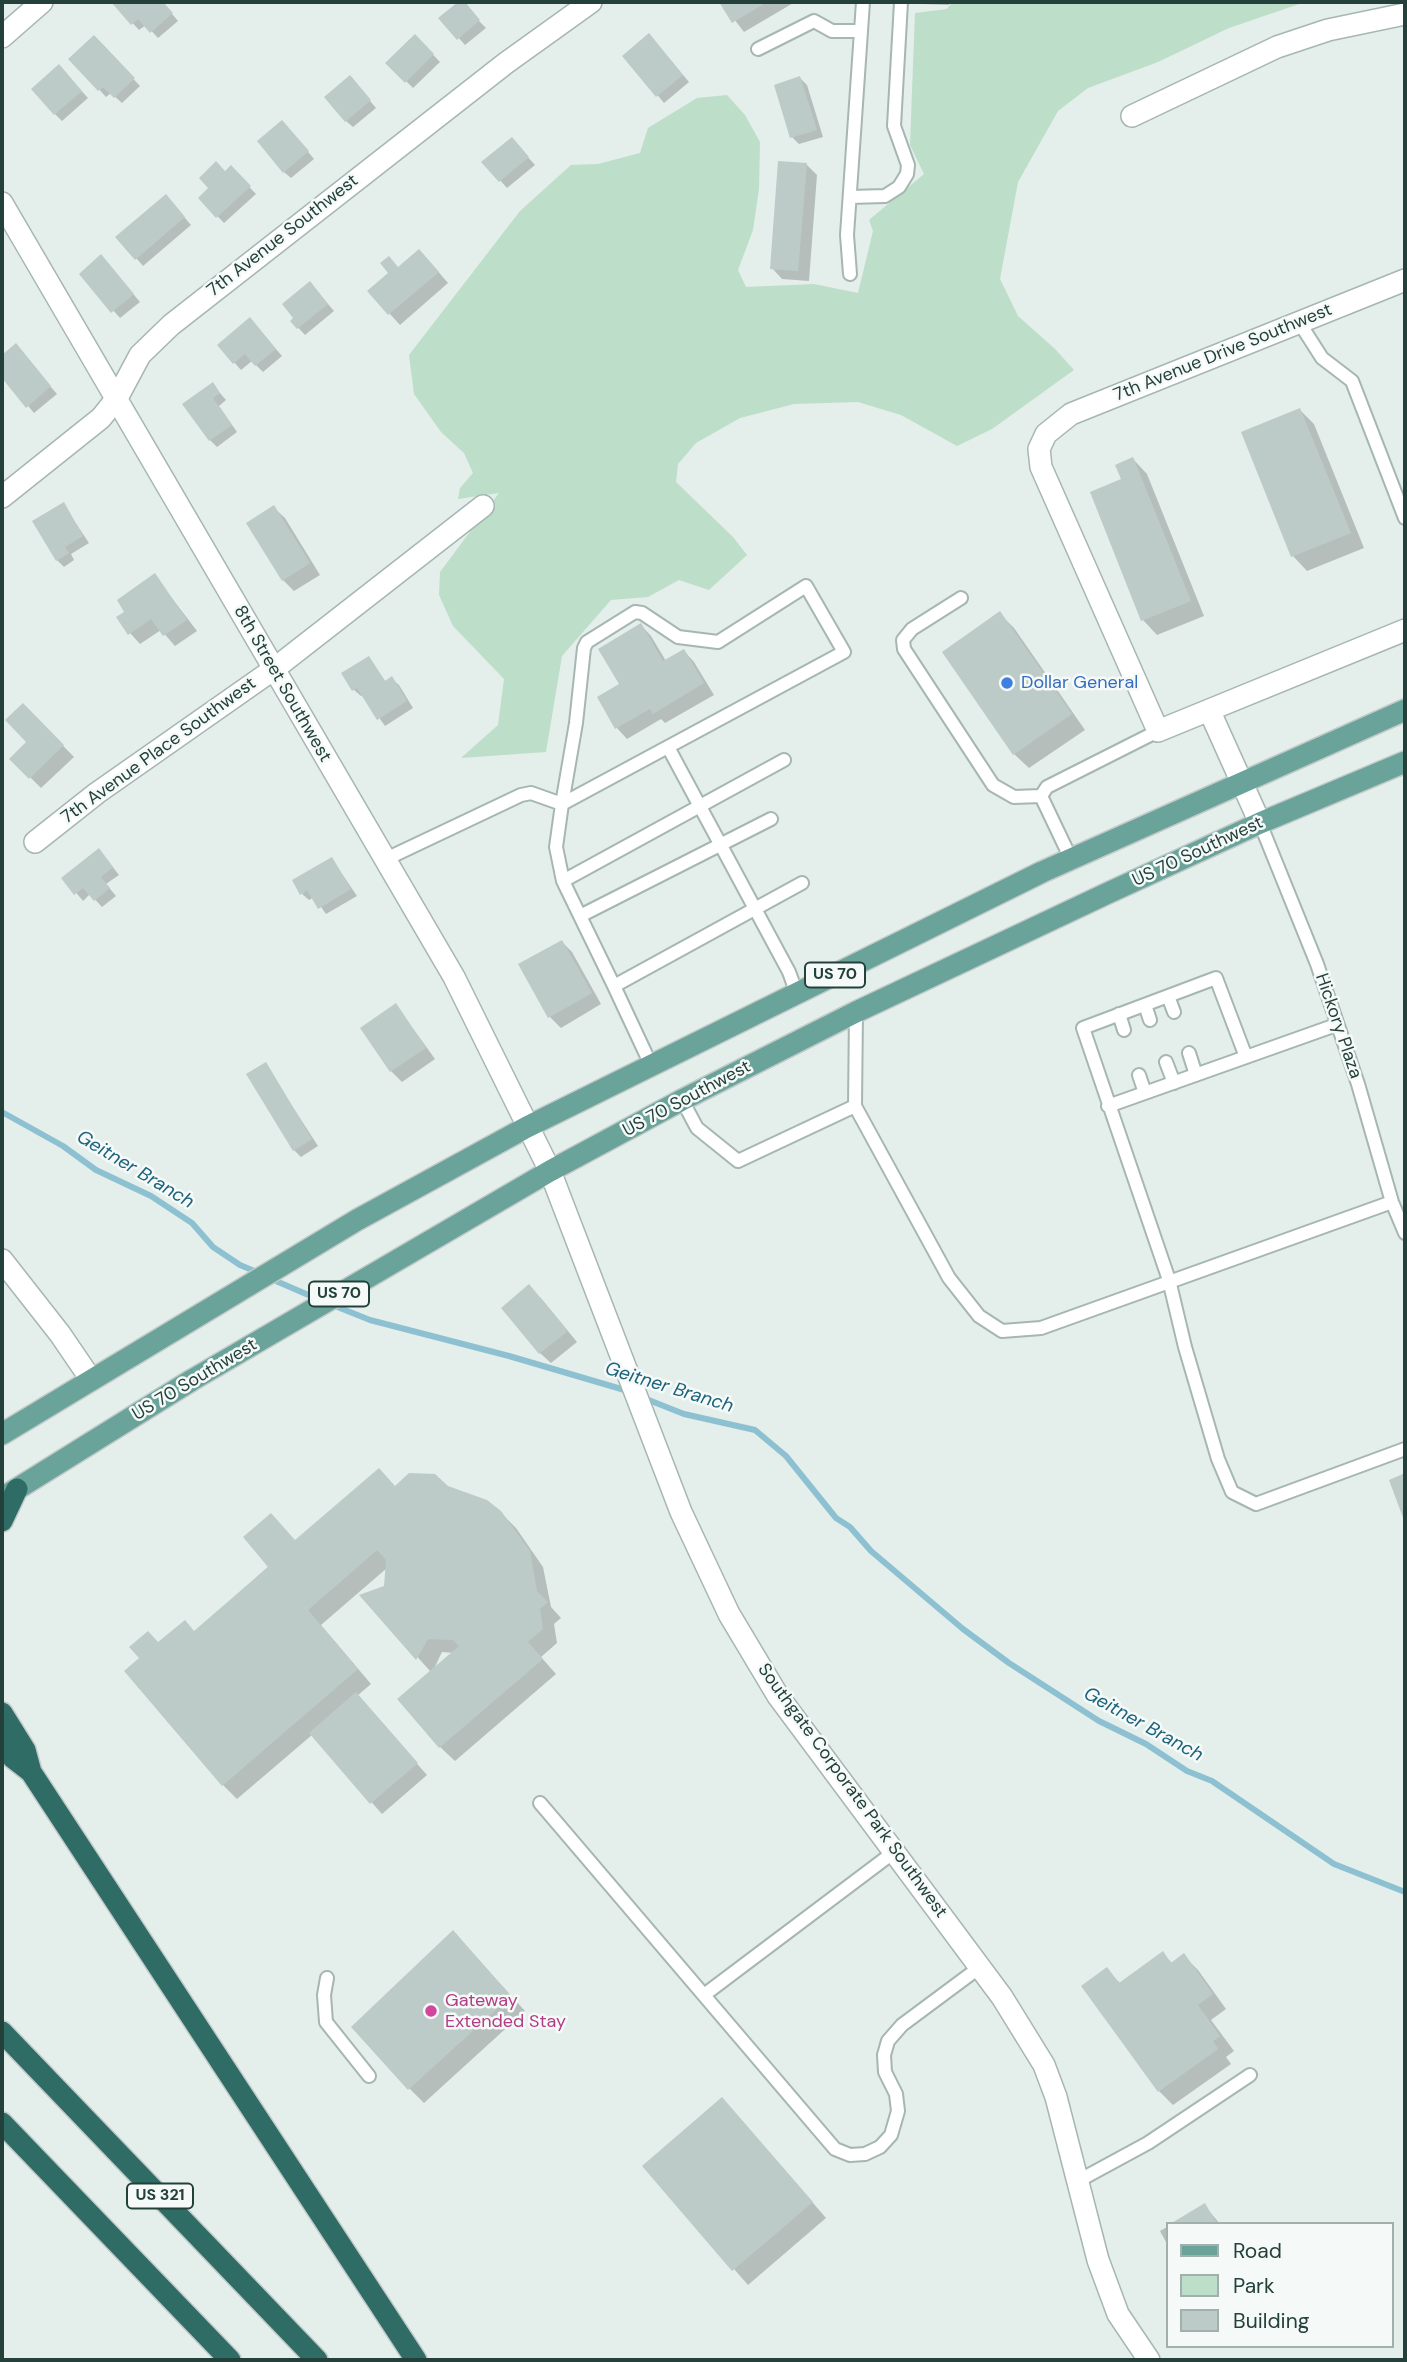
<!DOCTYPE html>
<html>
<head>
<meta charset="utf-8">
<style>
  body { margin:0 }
  #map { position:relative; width:1407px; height:2362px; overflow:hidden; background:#e4eeea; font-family:"DM Sans",sans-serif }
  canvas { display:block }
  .frame { position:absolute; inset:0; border:4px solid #23403b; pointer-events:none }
  .legend { position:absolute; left:1166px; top:2222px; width:228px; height:126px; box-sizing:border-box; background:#f5faf8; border:2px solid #a1b0ac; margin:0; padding:9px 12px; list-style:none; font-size:21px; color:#23403b }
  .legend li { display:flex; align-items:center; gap:14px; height:35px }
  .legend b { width:35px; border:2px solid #a1b0ac }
</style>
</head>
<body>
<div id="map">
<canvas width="1407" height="2362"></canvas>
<div class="frame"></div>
<ul class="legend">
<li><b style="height:9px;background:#69a39a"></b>Road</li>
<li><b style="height:19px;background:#bddec9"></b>Park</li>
<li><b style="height:19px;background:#bccbc7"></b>Building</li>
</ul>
</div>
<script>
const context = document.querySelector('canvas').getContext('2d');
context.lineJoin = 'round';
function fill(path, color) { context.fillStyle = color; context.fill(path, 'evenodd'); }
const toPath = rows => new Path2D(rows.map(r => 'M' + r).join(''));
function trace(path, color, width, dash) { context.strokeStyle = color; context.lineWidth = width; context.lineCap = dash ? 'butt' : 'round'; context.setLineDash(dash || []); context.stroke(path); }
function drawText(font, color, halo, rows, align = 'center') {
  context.font = font + ' "DM Sans",sans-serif'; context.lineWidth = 5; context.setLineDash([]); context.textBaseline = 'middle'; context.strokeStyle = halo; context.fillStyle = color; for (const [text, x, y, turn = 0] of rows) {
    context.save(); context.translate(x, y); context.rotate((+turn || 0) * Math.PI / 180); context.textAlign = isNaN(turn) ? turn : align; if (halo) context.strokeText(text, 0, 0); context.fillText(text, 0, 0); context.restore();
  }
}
const green = toPath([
  [952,2,1305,2,1229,28,1158,62,1088,88,1058,111,1018,182,1000,279,1018,316,1055,349,1074,370,992,429,957,446,901,415,858,402,794,404,740,418,696,443,678,464,676,482,733,537,747,555,709,590,679,580,648,597,611,600,562,656,546,752,461,758,498,725,504,679,453,626,439,595,440,572,499,493,458,499,460,488,473,473,464,453,441,432,414,394,409,355,520,211,571,165,598,164,640,153,648,128,697,98,727,95,745,115,760,142,759,189,753,230,738,270,746,287,814,284,858,293,873,231,869,220,924,174,910,145,915,13,947,9]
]);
const shadow = toPath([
  [113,2,162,2,178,21,158,38,146,25,139,30],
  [460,2,486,28,465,45,441,18],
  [721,2,795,2,744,32],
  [920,2,949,2,949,5,922,4],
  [415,36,440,62,413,88,388,63],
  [94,37,140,86,122,103,111,93,106,97,71,59],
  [656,43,689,82,664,103,625,56],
  [66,74,88,98,62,121,55,114],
  [800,78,807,85,823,137,799,144,792,137],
  [356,84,376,108,353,127,346,121],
  [289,129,314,159,291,178,284,172],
  [518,146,535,165,507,188,484,162],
  [806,164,817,175,809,281,782,279,772,268],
  [231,168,256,194,224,223,200,198],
  [172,203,191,225,143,266,118,237],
  [430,262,448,283,400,325,369,291,399,268],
  [108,264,140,302,120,318,81,274],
  [316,290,334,311,305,335,292,321],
  [257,327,282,356,263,372,252,361,241,370,219,345],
  [15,346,57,394,34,413,2,375,2,357],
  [212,384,226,400,219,406,237,432,217,447,210,440],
  [1300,410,1314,424,1364,548,1307,571,1293,556],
  [1133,459,1147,474,1204,616,1157,635,1143,620,1123,480],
  [63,504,89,543,71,554,74,560,64,567,57,560],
  [274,508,285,518,320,575,294,591,283,580],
  [155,576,197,631,175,646,161,630,140,644,130,633,127,612],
  [1000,614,1014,628,1085,730,1029,768,1014,754],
  [641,625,651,636,666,661,684,651,694,662,714,695,665,723,661,719,627,739,617,728,599,698,621,685],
  [368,658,386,682,392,679,399,685,413,708,385,726,363,695,361,696,354,690],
  [23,705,74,757,41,788,12,759,29,742],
  [105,857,119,875,106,884,116,896,102,907,90,894,83,901,64,878],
  [332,859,357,896,326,914,314,897,309,900,302,894],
  [562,942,572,952,601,1004,561,1028,550,1017],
  [396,1005,435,1059,402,1082,391,1071],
  [265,1064,318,1146,301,1157,294,1150],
  [540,1297,577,1342,551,1363,540,1353],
  [396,1487,447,1488,500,1512,516,1528,543,1567,551,1607,561,1618,554,1624,557,1643,541,1657,556,1674,455,1761,440,1747,431,1672,362,1596,385,1587,387,1568,321,1625,371,1684,357,1696,427,1775,382,1814,312,1735,237,1799,223,1785,159,1644,195,1632,296,1542],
  [442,1652,454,1653,433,1671],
  [467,1947,525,2011,424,2103,409,2088],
  [1163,1954,1173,1964,1184,1956,1198,1970,1226,2009,1211,2020,1234,2051,1226,2057,1231,2064,1173,2105,1159,2091,1107,1970,1121,1984],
  [736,2114,826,2218,748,2285,644,2166],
  [1205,2206,1220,2224,1173,2224],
  [1167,2227,1167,2244,1160,2231]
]);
const stream = toPath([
  [2,1112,63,1146,96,1170,151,1196,192,1223,213,1247,240,1265,259,1273],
  [269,1278,320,1300],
  [330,1304,370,1320,509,1356,628,1391],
  [641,1397,684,1414,755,1430,786,1456,836,1518,850,1527,871,1551,963,1629,1009,1663,1099,1721,1146,1744,1187,1771,1212,1781,1334,1864,1405,1892]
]);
const building = toPath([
  [111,2,163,2,173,13,150,33,138,19,131,25],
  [458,2,465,2,480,20,457,40,438,18],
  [719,2,767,2,732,23],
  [649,33,683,75,656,97,622,56],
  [415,34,434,54,405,83,385,63],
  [94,35,135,78,114,98,103,87,98,91,68,59],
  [59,64,82,91,54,115,31,89],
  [350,75,371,100,345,122,324,97],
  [800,76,817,130,790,138,774,85],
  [282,120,309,151,283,173,257,141],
  [512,137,529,157,499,182,481,162],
  [216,161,225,171,231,165,251,186,216,218,198,198,208,188,199,178],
  [778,161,807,163,798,271,770,269],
  [166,194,185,217,135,260,115,237],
  [419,249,439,272,388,315,367,291,388,273,380,263,389,256,398,267],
  [101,254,134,294,111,313,79,274],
  [310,281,328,304,297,329,290,321,293,318,282,304],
  [250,317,276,349,255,366,245,354,233,364,217,345],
  [16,343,51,386,26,408,2,378,2,355],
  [213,382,220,393,213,398,232,425,209,441,182,404],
  [1300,408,1351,533,1291,557,1241,432],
  [1133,457,1191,601,1141,621,1090,492,1121,479,1115,465],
  [64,502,83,536,65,547,69,553,56,561,32,521],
  [274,505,310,563,282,581,246,523],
  [155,573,187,620,163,636,151,619,128,635,116,617,124,612,117,600],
  [1000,611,1072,714,1013,755,942,652],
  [641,623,663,661,684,649,704,683,653,714,650,709,615,729,597,697,619,684,598,649],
  [369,656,385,681,392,676,407,701,377,720,357,688,352,691,341,673],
  [23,703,64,745,29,779,9,759,26,742,5,720],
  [99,848,113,867,101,877,110,888,94,901,83,888,74,895,61,878],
  [332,857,351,889,318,909,307,890,300,895,292,880],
  [562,940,592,993,548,1018,518,964],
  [396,1003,426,1048,390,1072,360,1028],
  [266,1062,312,1139,293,1151,246,1074],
  [529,1284,568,1331,539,1354,501,1308],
  [379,1468,395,1486,409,1473,435,1474,448,1486,487,1500,501,1511,530,1551,537,1591,548,1602,540,1609,543,1629,528,1642,543,1659,439,1748,397,1699,459,1646,453,1640,428,1639,416,1660,359,1595,384,1586,386,1560,377,1550,308,1610,358,1669,222,1786,124,1671,139,1658,129,1647,148,1631,158,1642,185,1620,194,1631,268,1567,243,1537,271,1513,295,1540],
  [1405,1473,1405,1523,1389,1480],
  [356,1692,418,1763,370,1804,309,1733],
  [453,1930,511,1996,408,2090,351,2027],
  [1163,1951,1171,1963,1184,1953,1213,1994,1198,2005,1220,2036,1213,2041,1218,2049,1158,2092,1081,1986,1107,1967,1119,1983],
  [722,2097,813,2202,732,2271,642,2166],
  [1205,2203,1217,2224,1170,2224]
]);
const service = toPath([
  [758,49,814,21,832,31,861,31],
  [850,197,885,196,899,187,907,174,908,165,894,126,901,2],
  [850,274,847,235,863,2],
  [1299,322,1322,358,1352,381,1405,518],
  [961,598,912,629,903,640,904,649,993,785,1014,797,1041,796],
  [668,747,789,972,797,994],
  [1260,823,1317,964,1358,1084,1392,1202,1405,1233],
  [386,859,521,795,531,793,562,804,844,652,806,586,718,642,678,637,642,613,635,612,587,642,584,648,576,723,562,804,556,847,563,881,614,986,802,883],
  [1071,859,1041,796,1047,787,1158,731],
  [563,881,784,760],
  [580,916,771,819],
  [614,986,651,1065],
  [1168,996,1174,1012],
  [1145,1005,1150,1020],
  [1119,1014,1124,1030],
  [1189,1053,1196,1075],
  [1246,1057,1216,978,1083,1028,1169,1280,1185,1347,1218,1459,1232,1492,1256,1504,1405,1449],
  [1166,1062,1174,1083],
  [1139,1075,1145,1093],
  [682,1100,697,1128,738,1161,855,1106,856,1012],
  [855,1106,949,1278,979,1316,1002,1331,1041,1328,1392,1202],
  [1108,1106,1336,1025],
  [540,1803,835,2149,850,2155,865,2154,880,2147,891,2135,898,2111,896,2094,885,2072,884,2055,888,2041,902,2025,980,1967],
  [327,1978,324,1995,326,2022,369,2076],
  [704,1995,894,1852],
  [1078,2181,1148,2143,1250,2075]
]);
const minor = toPath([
  [2,37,42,2],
  [1132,116,1277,47,1328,30,1405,14],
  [2,203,454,977,550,1171,681,1512,729,1614,778,1696,1002,1997,1044,2065,1056,2097,1098,2260,1118,2314,1149,2360],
  [1405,280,1071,414,1046,434,1039,449,1041,467,1158,731,1405,630],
  [1210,712,1260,823],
  [35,842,97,793,274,669,483,506]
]);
const tertiary = toPath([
  [2,497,101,418,117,398,140,355,171,325,506,63,591,2],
  [2,1260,60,1334,90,1378]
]);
const primary = toPath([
  [2,1434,357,1220,527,1127,1042,872,1405,710],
  [4,1497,192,1380,550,1171,682,1100,856,1012,1108,893,1260,823,1405,762]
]);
const motorway = toPath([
  [2,1521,17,1489],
  [2,1713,25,1750,31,1772],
  [2,1741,13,1758,31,1772,416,2360],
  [2,2032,317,2360],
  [2,2123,230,2360]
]);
const markers = [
  [1007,683,7,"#3f7fe0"],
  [431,2011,7,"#d1479c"]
];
const shields = [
  [835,975,60],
  [339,1294,60],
  [160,2196,66]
];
const shieldNames = [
  ["US 70",835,975],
  ["US 70",339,1294],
  ["US 321",160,2196]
];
const streetNames = [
  ["7th Avenue Southwest",283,236,-38],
  ["7th Avenue Drive Southwest",1223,353,-22],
  ["8th Street Southwest",282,684,60],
  ["7th Avenue Place Southwest",159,751,-36],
  ["US 70 Southwest",1198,852,-25],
  ["Hickory Plaza",1338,1026,71],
  ["US 70 Southwest",687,1099,-28],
  ["US 70 Southwest",195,1380,-31],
  ["Southgate Corporate Park Southwest",852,1791,54]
];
const shopNames = [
  ["Dollar General",1021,683]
];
const hotelNames = [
  ["Gateway",445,2001],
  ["Extended Stay",445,2022]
];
const waterNames = [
  ["Geitner Branch",135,1170,31],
  ["Geitner Branch",669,1388,17],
  ["Geitner Branch",1143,1725,29]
];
fill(green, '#bddec9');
fill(shadow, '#0003');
trace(stream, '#8dc1d2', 6);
fill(building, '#bccbc7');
trace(service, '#a6b6b2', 16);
trace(minor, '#a6b6b2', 24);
trace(tertiary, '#a6b6b2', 24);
trace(primary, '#c1cac8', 24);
trace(motorway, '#c1cac8', 24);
trace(service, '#fff', 12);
trace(minor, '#fff', 21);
trace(tertiary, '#fff', 21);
trace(primary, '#69a39a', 21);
trace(motorway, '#2f6c65', 21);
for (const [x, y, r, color] of markers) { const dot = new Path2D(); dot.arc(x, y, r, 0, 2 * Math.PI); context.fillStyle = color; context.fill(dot); trace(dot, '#f5faf8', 2.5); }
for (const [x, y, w] of shields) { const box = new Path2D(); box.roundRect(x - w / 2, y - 12.5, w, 25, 5); context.fillStyle = '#f5faf8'; context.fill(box); trace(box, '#23403b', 2); }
drawText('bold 16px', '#23403b', null, shieldNames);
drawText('18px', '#23403b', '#f5faf8', streetNames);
drawText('18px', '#366cbe', '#f5faf8', shopNames, 'left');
drawText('18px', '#b23c85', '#f5faf8', hotelNames, 'left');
drawText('italic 19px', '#1d637c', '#f5faf8', waterNames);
</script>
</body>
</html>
